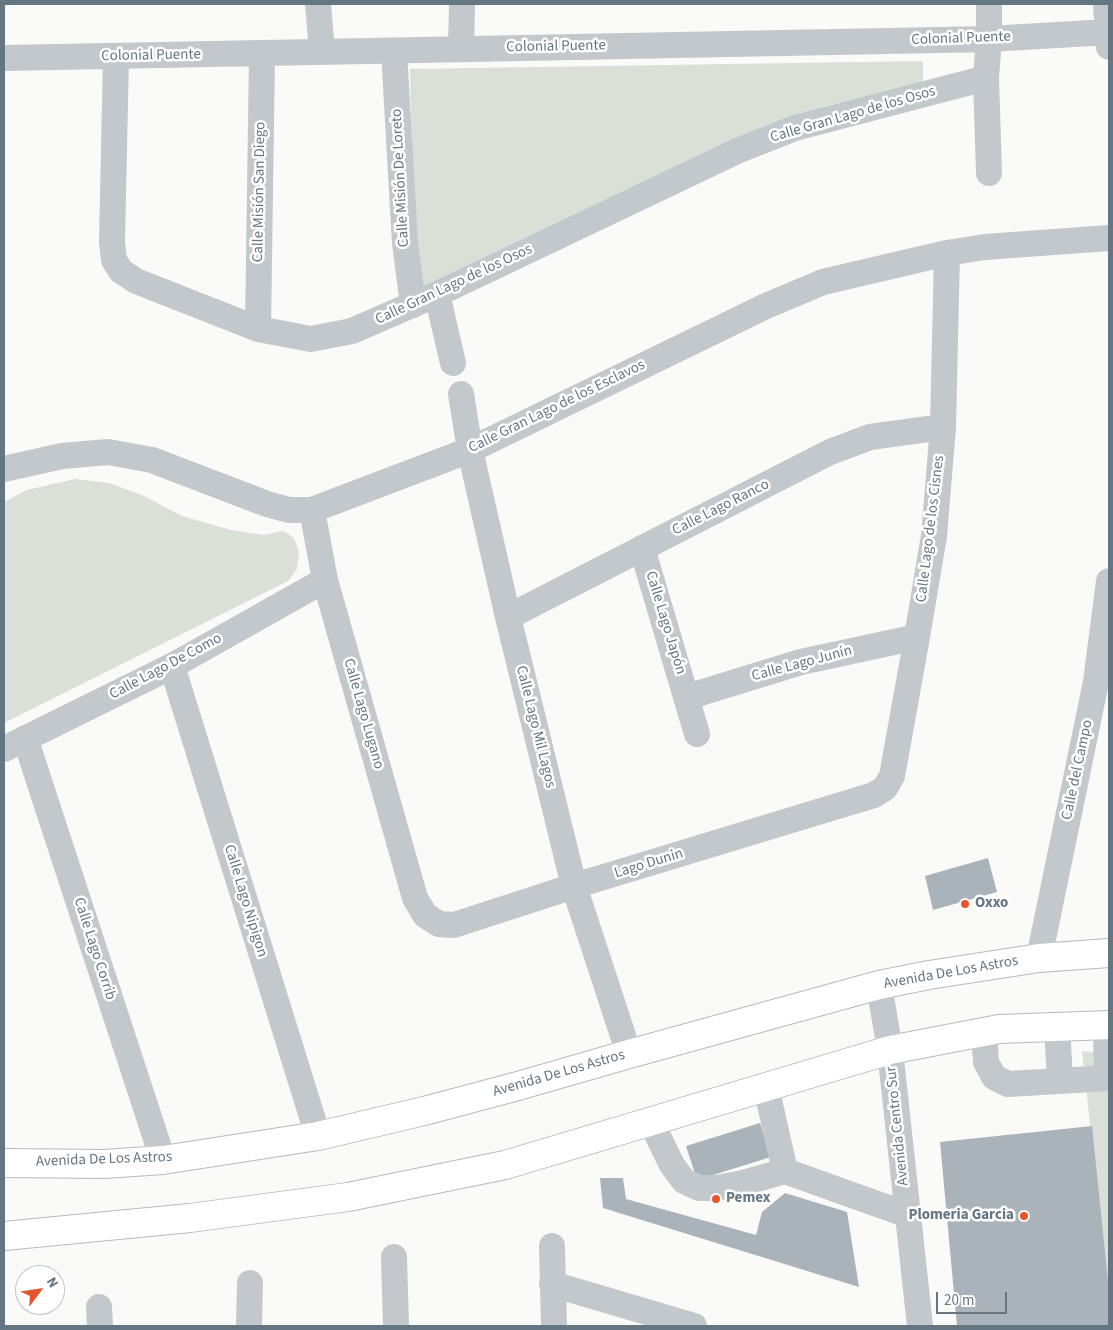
<!DOCTYPE html>
<html>
<head>
<meta charset="utf-8">
<style>
  body { margin:0 }
  #map { position:relative; width:1113px; height:1330px; overflow:hidden; background:#fafaf8; font-family:"Source Sans 3",sans-serif }
  canvas { display:block }
  .frame { position:absolute; inset:0; border:5px solid #657683; pointer-events:none }
  .north { position:absolute; left:15px; top:1265px; width:50px; height:50px; box-sizing:border-box; background:#fff; border:1px solid #c1c8cd; border-radius:50%; rotate:59deg; font-size:14px; font-weight:700; line-height:20px; text-align:center; color:#657683 }
  .north::after { content:''; display:block; margin:auto; width:18px; height:22px; background:#e4572e; clip-path:polygon(50% 0,100% 100%,50% 72%,0 100%) }
  .scale { position:absolute; left:936px; top:1292px; width:71px; height:22px; box-sizing:border-box; border:2px solid #657683; border-top:0; padding-left:6px; font-size:15px; line-height:18px; white-space:nowrap; color:#657683; -webkit-text-stroke:4px #fff; paint-order:stroke }
</style>
</head>
<body>
<div id="map">
<canvas width="1113" height="1330"></canvas>
<div class="frame"></div>
<div class="north">N</div>
<div class="scale">20 m</div>
</div>
<script>
const context = document.querySelector('canvas').getContext('2d');
context.lineJoin = 'round';
function fill(path, color) { context.fillStyle = color; context.fill(path, 'evenodd'); }
const toPath = rows => new Path2D(rows.map(r => 'M' + r).join(''));
function trace(path, color, width, dash) { context.strokeStyle = color; context.lineWidth = width; context.lineCap = dash ? 'butt' : 'round'; context.setLineDash(dash || []); context.stroke(path); }
function drawText(font, color, halo, rows, align = 'center') {
  context.font = font + ' "Source Sans 3",sans-serif'; context.lineWidth = 5; context.setLineDash([]); context.textBaseline = 'middle'; context.strokeStyle = halo; context.fillStyle = color; for (const [text, x, y, turn = 0] of rows) {
    context.save(); context.translate(x, y); context.rotate((+turn || 0) * Math.PI / 180); context.textAlign = isNaN(turn) ? turn : align; if (halo) context.strokeText(text, 0, 0); context.fillText(text, 0, 0); context.restore();
  }
}
const green = toPath([
  [923,61,923,84,826,106,732,139,415,290,410,69],
  [75,479,109,483,142,495,182,516,231,530,264,535,283,531,294,538,299,552,297,569,288,581,4,723,4,502,27,490],
  [1082,1051,1109,1053,1109,1294]
]);
const building = toPath([
  [988,858,997,892,933,910,925,876],
  [760,1123,771,1157,697,1180,686,1146],
  [1092,1126,1109,1291,1109,1326,957,1326,940,1142],
  [600,1178,623,1178,626,1199,756,1235,762,1212,785,1193,847,1212,859,1287,603,1208]
]);
const minor = toPath([
  [318,4,322,52],
  [989,4,989,39,986,78,989,173],
  [1106,4,1109,47],
  [461,49,462,4],
  [394,51,405,243,413,305],
  [116,57,112,242,114,260,121,271,136,281,258,329,311,339,352,331,437,294,737,151,795,128,986,78],
  [4,58,989,39,1108,32],
  [437,294,453,363],
  [258,329,262,54],
  [461,394,470,450,508,617,574,886,629,1054],
  [4,469,62,456,108,452,152,460,267,504,289,510,312,510,470,450,766,306,823,282,947,253,985,247,1109,238],
  [312,510,325,580,415,898,425,915,439,924,454,925,574,886,874,795,885,788,892,776,917,637,934,536,943,427,947,253],
  [642,548,697,734],
  [508,617,830,452,870,437,943,427],
  [172,666,318,1136],
  [687,697,801,662,917,637],
  [25,738,163,1160],
  [4,749,172,666,325,580],
  [1039,958,1096,682,1109,581],
  [879,985,890,1050,920,1326],
  [1106,1025,1107,1078],
  [1057,1026,1060,1080],
  [984,1031,986,1062,994,1077,1008,1084,1109,1078],
  [651,1122,672,1165,684,1181,699,1188,717,1188,743,1183,785,1171,766,1087],
  [785,1171,908,1215],
  [552,1246,554,1326],
  [394,1257,396,1326],
  [552,1284,694,1326],
  [99,1307,100,1326],
  [249,1326,250,1283]
]);
const major = toPath([
  [4,1163,104,1164,163,1160,318,1136,424,1111,518,1086,629,1054,879,985,929,975,1039,958,1109,953],
  [4,1236,190,1218,348,1197,505,1165,890,1050,999,1029,1109,1025]
]);
const markers = [
  [965,904,5,"#e4572e"],
  [716,1199,5,"#e4572e"],
  [1024,1216,5,"#e4572e"]
];
const streetNames = [
  ["Colonial Puente",961,39,-2],
  ["Colonial Puente",556,47,-1],
  ["Colonial Puente",151,56,-1],
  ["Calle Gran Lago de los Osos",853,115,-16],
  ["Calle Misión De Loreto",401,178,-93],
  ["Calle Misión San Diego",260,192,-89],
  ["Calle Gran Lago de los Osos",454,285,-25],
  ["Calle Gran Lago de los Esclavos",557,407,-26],
  ["Calle Lago Ranco",721,508,-27],
  ["Calle Lago de los Cisnes",931,529,-83],
  ["Calle Lago Japón",665,623,73],
  ["Calle Lago Junín",802,664,-15],
  ["Calle Lago De Como",166,667,-28],
  ["Calle Lago Lugano",363,714,74],
  ["Calle Lago Mil Lagos",535,727,76],
  ["Calle del Campo",1078,770,-78],
  ["Lago Dunin",649,864,-17],
  ["Calle Lago Nipigon",245,901,73],
  ["Calle Lago Corrib",94,949,72],
  ["Avenida De Los Astros",951,973,-10],
  ["Avenida De Los Astros",559,1074,-16],
  ["Avenida Centro Sur",898,1126,-96],
  ["Avenida De Los Astros",104,1160,-2]
];
const poiNames = [
  ["Oxxo",975,904],
  ["Pemex",726,1199],
  ["Plomeria Garcia",1014,1216,"right"]
];
fill(green, '#dadfd7');
fill(building, '#aab3b9');
trace(major, '#b5babe', 30);
trace(minor, '#c3c8cc', 26);
trace(major, '#fff', 28);
for (const [x, y, r, color] of markers) { const dot = new Path2D(); dot.arc(x, y, r, 0, 2 * Math.PI); context.fillStyle = color; context.fill(dot); trace(dot, '#fff', 2); }
drawText('15px', '#657683', '#fff', streetNames);
drawText('bold 15px', '#657683', '#fff', poiNames, 'left');
</script>
</body>
</html>
